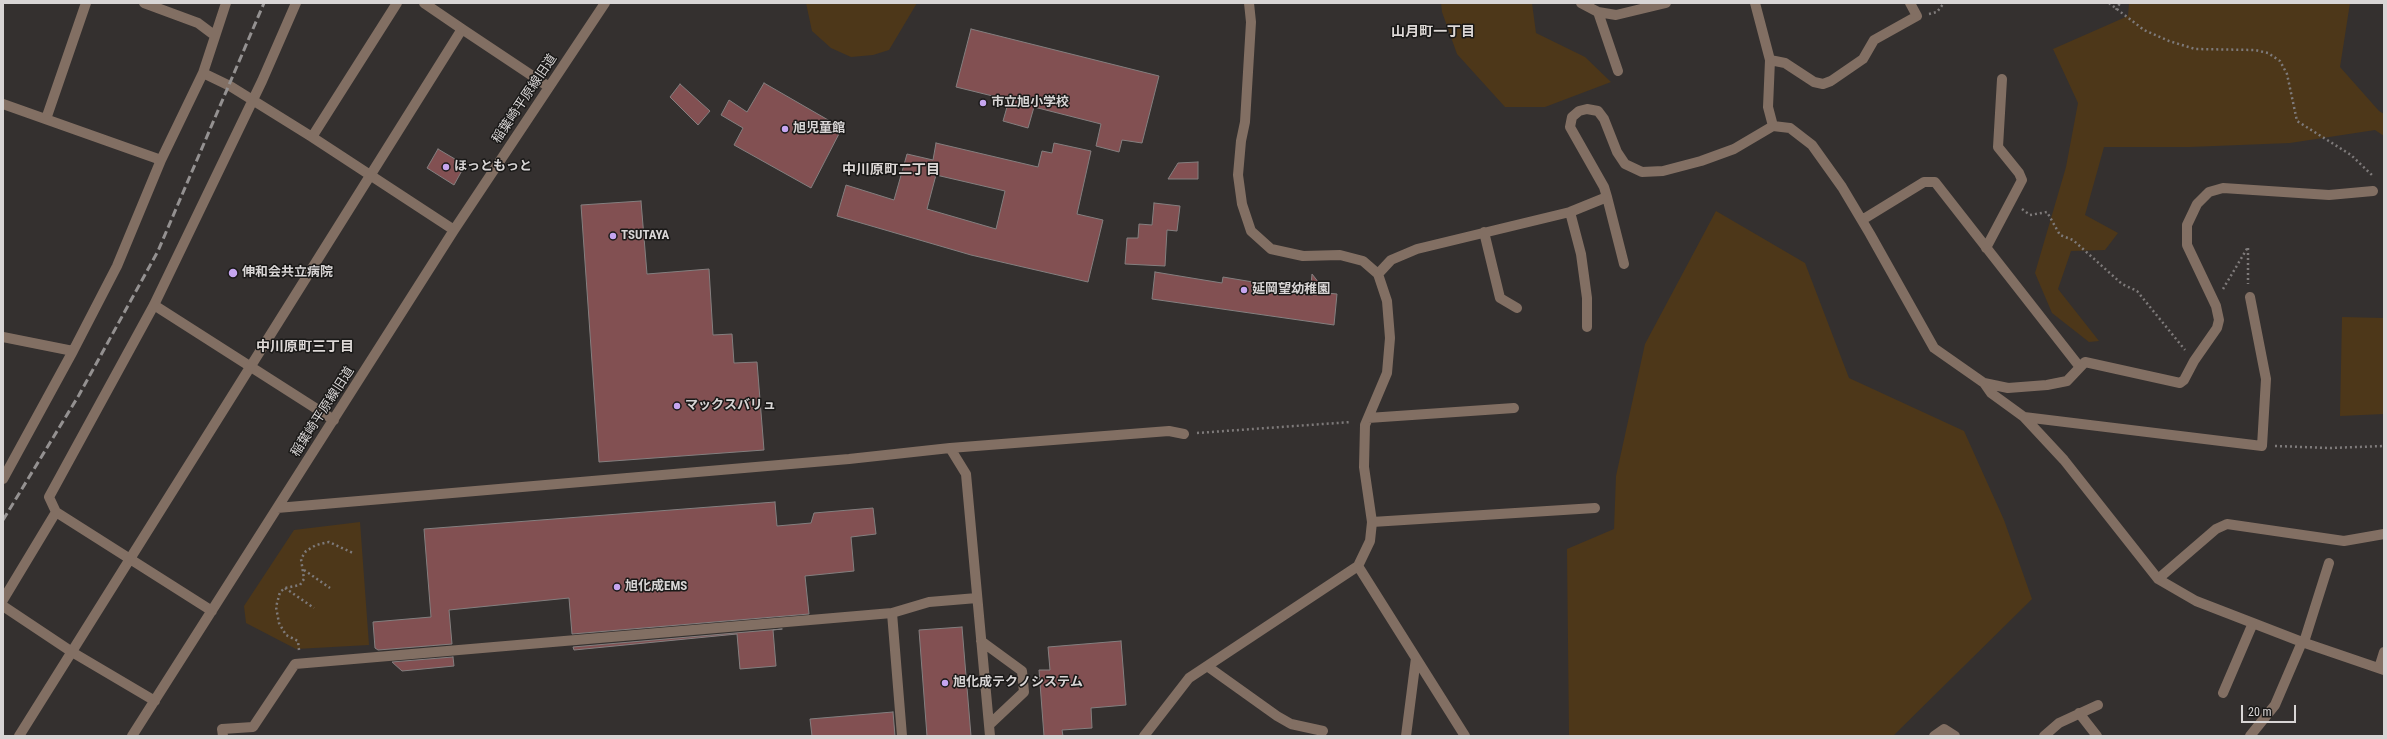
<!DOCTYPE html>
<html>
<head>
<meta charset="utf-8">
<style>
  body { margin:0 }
  #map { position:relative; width:2387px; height:739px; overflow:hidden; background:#34302f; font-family:"Roboto Condensed",sans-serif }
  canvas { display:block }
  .frame { position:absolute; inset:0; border:4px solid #d8d5d5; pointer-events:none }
  .scale { position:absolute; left:2241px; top:705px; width:55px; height:18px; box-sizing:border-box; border:2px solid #d8d5d5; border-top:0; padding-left:5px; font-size:12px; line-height:14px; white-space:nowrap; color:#d8d5d5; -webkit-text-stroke:3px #1a1918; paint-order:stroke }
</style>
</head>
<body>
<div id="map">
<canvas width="2387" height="739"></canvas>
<div class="frame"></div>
<div class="scale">20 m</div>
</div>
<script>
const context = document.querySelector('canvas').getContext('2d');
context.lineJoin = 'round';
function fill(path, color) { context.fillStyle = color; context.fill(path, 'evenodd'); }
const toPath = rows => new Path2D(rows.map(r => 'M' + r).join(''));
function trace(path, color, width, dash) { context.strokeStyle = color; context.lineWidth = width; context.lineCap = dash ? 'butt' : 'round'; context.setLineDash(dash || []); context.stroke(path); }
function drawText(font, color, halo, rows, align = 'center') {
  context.font = font + ' "Roboto Condensed","Noto Sans JP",sans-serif'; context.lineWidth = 3; context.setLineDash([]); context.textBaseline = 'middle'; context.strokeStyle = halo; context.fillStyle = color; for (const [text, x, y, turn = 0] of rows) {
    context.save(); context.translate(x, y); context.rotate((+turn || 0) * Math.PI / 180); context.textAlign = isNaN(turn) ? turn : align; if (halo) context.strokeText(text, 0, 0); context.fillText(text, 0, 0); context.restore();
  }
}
const green = toPath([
  [806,3,917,3,889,50,873,55,851,57,831,48,812,31],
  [1441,3,1532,3,1536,33,1585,57,1611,82,1545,107,1505,107,1457,54,1442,12],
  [2129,3,2350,3,2340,67,2379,111,2384,114,2384,136,2375,130,2290,143,2190,147,2104,147,2085,215,2118,233,2105,250,2071,251,2058,289,2099,341,2089,342,2052,313,2035,273,2066,167,2078,103,2053,49,2128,16],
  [1716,211,1805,263,1849,378,1964,431,2004,520,2032,599,1893,736,1569,736,1567,549,1614,529,1616,476,1645,344],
  [2342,317,2384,318,2384,414,2340,416],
  [360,522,369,645,296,649,246,623,244,606,294,530]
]);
const building = toPath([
  [971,29,1159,76,1142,143,1122,140,1119,152,1096,146,1101,124,1034,107,1028,128,1003,121,1009,100,956,87,971,29],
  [764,83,842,128,811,188,734,145,743,128,721,115,729,100,747,112,764,83],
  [680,84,710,111,698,125,670,97,680,84],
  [936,143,1038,167,1042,151,1052,153,1054,143,1091,151,1077,214,1103,220,1088,282,971,255,837,216,846,185,894,200,907,154,933,160,936,143],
  [936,175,1005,191,996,229,927,209,936,175],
  [438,149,465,165,454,185,427,168,438,149],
  [1198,162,1198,179,1168,179,1178,163,1198,162],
  [641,201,647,274,709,269,713,335,732,334,734,363,757,362,764,450,599,462,581,205,641,201],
  [1154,203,1180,206,1177,231,1167,230,1165,266,1125,264,1127,238,1138,238,1139,224,1152,225,1154,203],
  [1155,272,1222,283,1223,277,1265,284,1264,288,1310,295,1312,274,1327,293,1337,294,1334,325,1152,299,1155,272],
  [775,502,777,526,811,523,814,513,873,508,876,534,851,537,854,571,805,576,809,614,572,634,569,598,449,610,452,644,378,650,375,648,373,622,431,617,424,529,775,502],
  [962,627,971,736,927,736,919,630,962,627],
  [782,629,773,630,776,666,740,669,737,634,574,650,573,647,782,629],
  [1121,641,1126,705,1091,708,1092,728,1062,730,1063,736,1044,736,1039,670,1050,670,1048,647,1121,641],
  [453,657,454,666,402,671,392,662,453,657],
  [893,712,895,736,812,736,810,719,893,712]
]);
const path = toPath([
  [2109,3,2144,30,2169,41,2195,49,2255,50,2268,53,2280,61,2287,74,2297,121,2351,155,2374,177],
  [2116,10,2120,3],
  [1929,14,1937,12,1944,3],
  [2022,209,2030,215,2047,212,2060,235,2073,240,2122,284,2137,291,2185,350],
  [2223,289,2248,247,2248,284],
  [1197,433,1351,422],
  [2275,446,2330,448,2384,446],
  [304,570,330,588],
  [285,588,314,608],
  [299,650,298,641,286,635,279,623,276,607,280,592,285,588,300,585,304,579,301,559,306,551,316,545,329,542,353,553]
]);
const minor = toPath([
  [144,3,198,23,214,35],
  [424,3,462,29],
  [1581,3,1598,12,1616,15,1666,3],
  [1755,3,1770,60,1768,107,1773,126],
  [1598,12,1618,71],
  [1770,60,1785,63,1814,82,1823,84,1831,81,1863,59,1874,40,1917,16,1910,3],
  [203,73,230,86,312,137,454,230],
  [3,104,161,160],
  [46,119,86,3],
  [312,137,397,3],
  [1607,197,1624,264],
  [1570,212,1581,254,1587,298,1587,327],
  [1862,220,1924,182,1935,182,2079,366],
  [1484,232,1500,298,1517,308],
  [1986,248,2022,180,2019,173,1998,147,2002,79],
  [1378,274,1391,260,1417,249,1570,212,1607,197,1604,187,1570,127,1572,117,1579,111,1587,109,1598,111,1604,119,1617,152,1625,164,1642,172,1663,171,1701,161,1734,149,1773,126,1790,128,1812,145,1842,187,1870,234,1934,348,1984,383,2008,388,2047,385,2067,381,2085,362,2180,383,2184,380,2194,361,2217,328,2219,320,2216,306,2187,245,2187,225,2197,204,2209,192,2223,188,2329,195,2373,191],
  [154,305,334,420],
  [3,337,73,351],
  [1984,383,1991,393,2024,417,2262,446,2266,379,2250,297],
  [2024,417,2064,460,2158,579,2196,601,2302,642,2384,670],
  [1368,418,1514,408],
  [950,448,1169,431,1184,434],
  [3,479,73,351,117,266,161,160,203,73,226,3],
  [277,508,849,459,950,448,966,474,990,736],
  [1372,522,1595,508],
  [1358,566,1465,736],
  [2158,579,2216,529,2227,524,2344,541,2384,534],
  [3,600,56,512],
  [3,606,72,652,155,701],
  [212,611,56,512,49,497,154,305,262,81,296,3],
  [892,613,929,602,977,598],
  [981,641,1022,671,1024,692,989,725],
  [2304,642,2329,563],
  [1207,666,1277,716,1291,724,1323,731],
  [2379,668,2384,652],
  [2223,693,2253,623],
  [2079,713,2097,736],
  [19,736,462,29,549,87],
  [132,736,454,230,605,3],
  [223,736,222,729,253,727,295,664,892,613,902,736],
  [1144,736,1189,678,1358,566,1370,541,1372,522,1364,467,1365,425,1387,373,1390,338,1387,301,1378,274,1363,261,1340,255,1303,256,1271,249,1251,231,1242,204,1238,175,1241,141,1245,122,1251,22,1249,3],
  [1406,736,1416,658],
  [1934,736,1944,729,1955,736],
  [2044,736,2059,723,2098,705],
  [2250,736,2275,705,2302,642]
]);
const rail = toPath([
  [3,520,79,395,158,251,264,3]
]);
const markers = [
  [983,103,4,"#c6a6f0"],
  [785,129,4,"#c6a6f0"],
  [446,167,4,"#c6a6f0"],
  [613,236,4,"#c6a6f0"],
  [233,273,5,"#c6a6f0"],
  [1244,290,4,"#c6a6f0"],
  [677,406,4,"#c6a6f0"],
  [617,587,4,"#c6a6f0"],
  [945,683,4,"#c6a6f0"]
];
const streetNames = [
  ["稲葉崎平原線旧道",525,99,-56],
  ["稲葉崎平原線旧道",323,412,-57]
];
const poiNames = [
  ["市立旭小学校",991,103],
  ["旭児童館",793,129],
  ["ほっともっと",454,167],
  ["TSUTAYA",621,236],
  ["伸和会共立病院",242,273],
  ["延岡望幼稚園",1252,290],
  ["マックスバリュ",685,406],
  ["旭化成EMS",625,587],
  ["旭化成テクノシステム",953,683]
];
const neighbourhoodNames = [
  ["山月町一丁目",1433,32],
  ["中川原町二丁目",891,170],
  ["中川原町三丁目",305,347]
];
fill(green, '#4d3719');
fill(building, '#825052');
trace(building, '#847f7f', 1);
trace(path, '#7e7a7a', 2.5, [2, 3]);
trace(minor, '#826f63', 10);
trace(rail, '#949191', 3, [8, 4]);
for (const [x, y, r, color] of markers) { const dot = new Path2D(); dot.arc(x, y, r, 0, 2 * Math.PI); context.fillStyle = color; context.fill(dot); trace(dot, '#1a1918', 1.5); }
drawText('13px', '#d8d5d5', '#1a1918', streetNames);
drawText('bold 13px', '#d8d5d5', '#1a1918', poiNames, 'left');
drawText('bold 14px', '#dcd7d5', '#1a1918', neighbourhoodNames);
</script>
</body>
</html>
